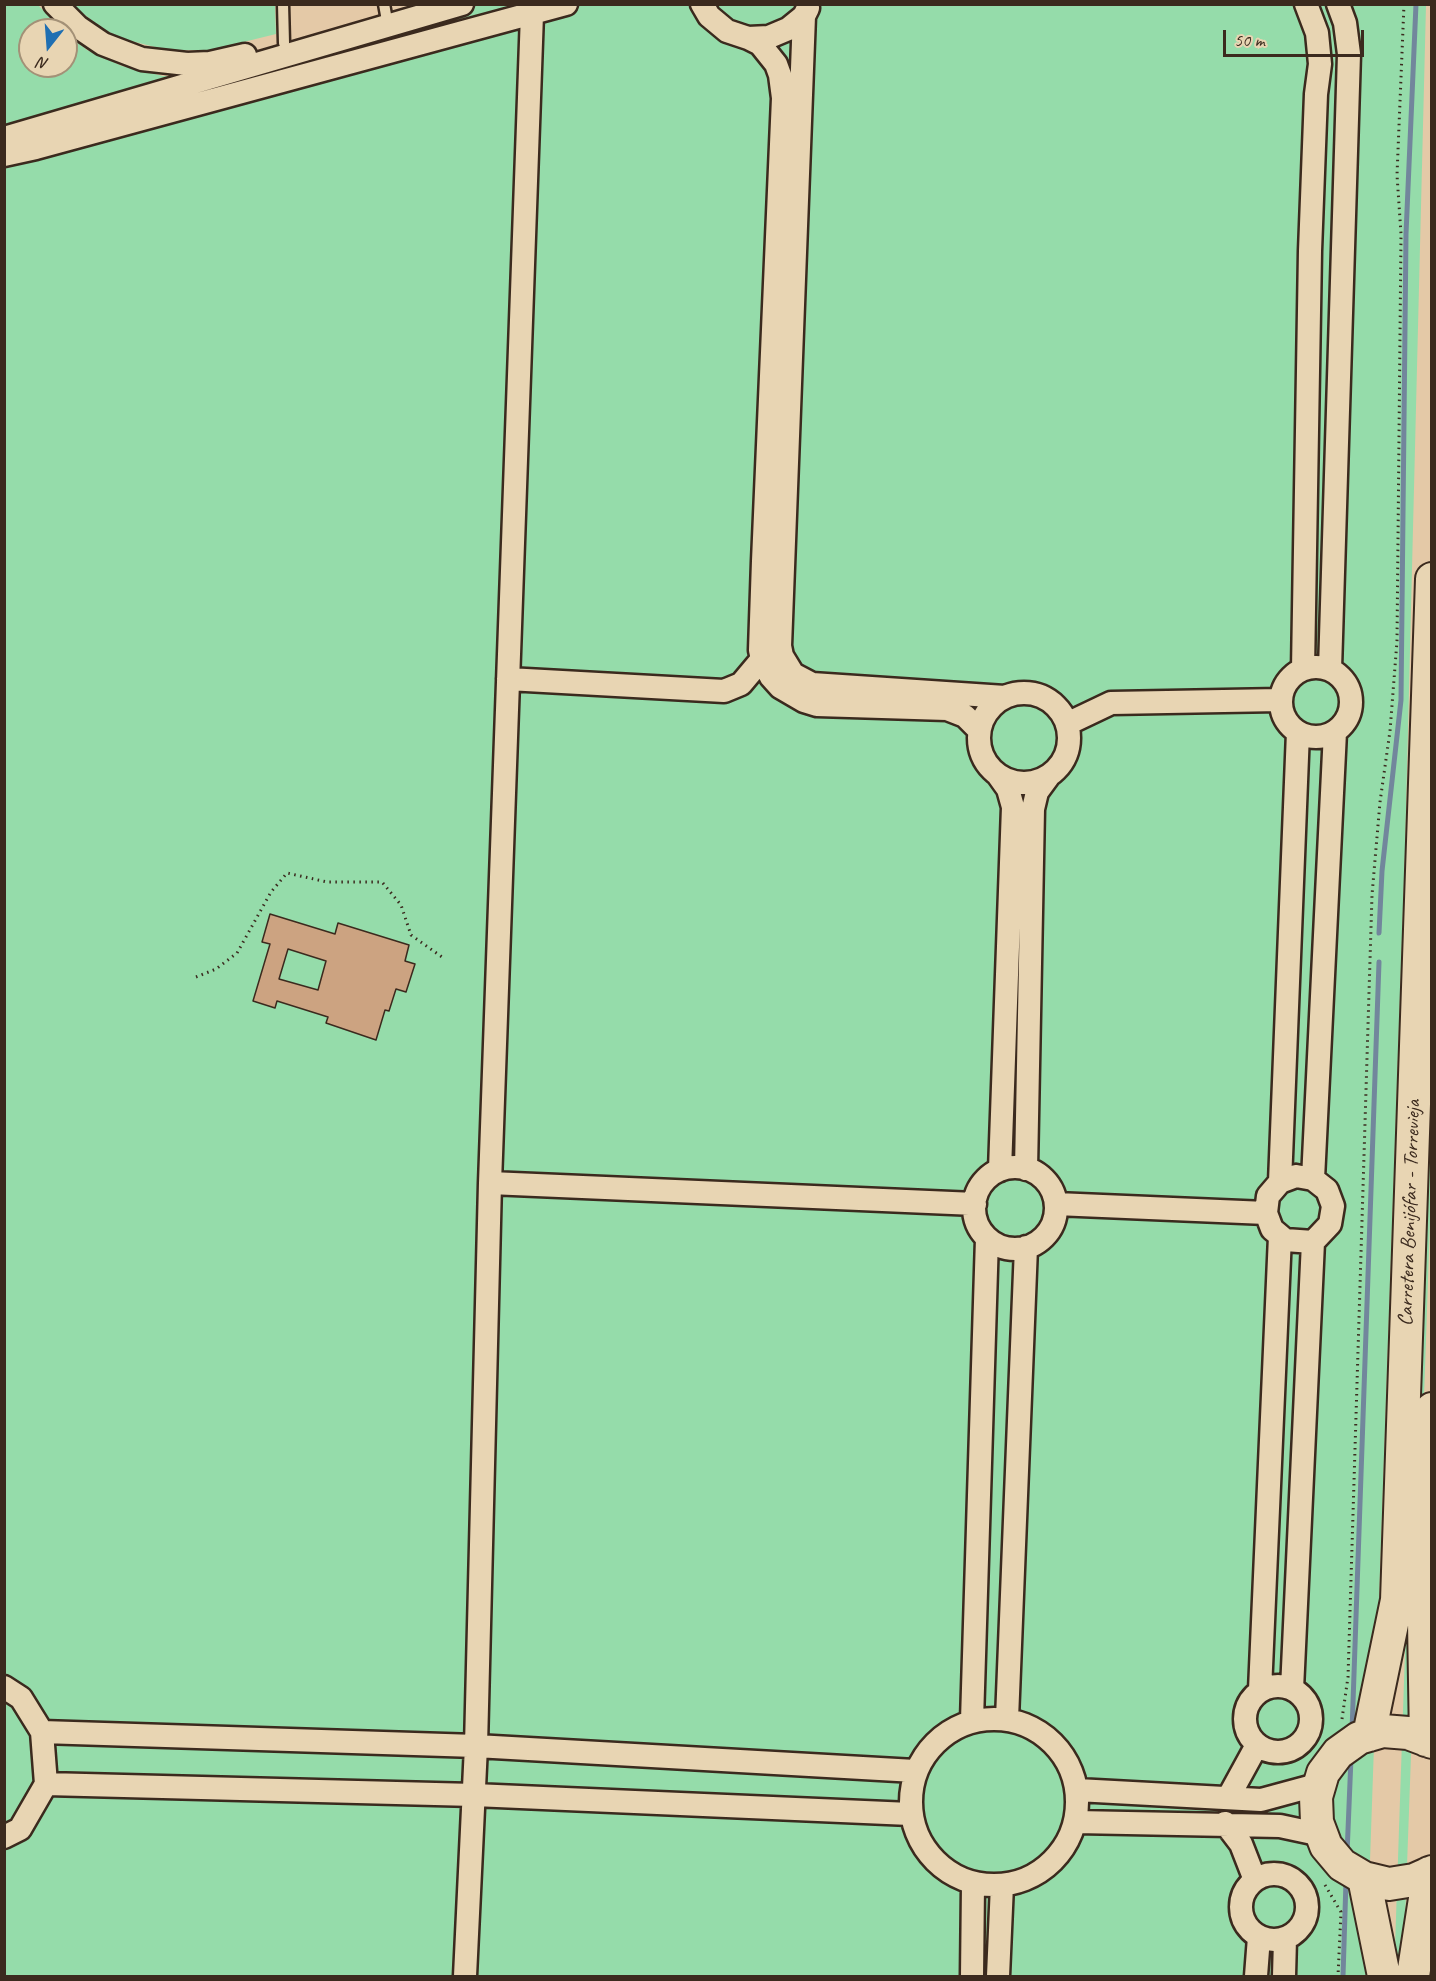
<!DOCTYPE html>
<html>
<head>
<meta charset="utf-8">
<style>
  body { margin:0 }
  #map { position:relative; width:1436px; height:1981px; overflow:hidden; background:#e4c9a7; font-family:Caveat,sans-serif }
  canvas { display:block }
  .frame { position:absolute; inset:0; border:6px solid #3b2a1e; pointer-events:none }
  .north { position:absolute; left:18px; top:18px; width:60px; height:60px; box-sizing:border-box; background:#e8d5b3; border:2px solid #a39177; border-radius:50%; rotate:197deg; font-size:16px; font-weight:700; line-height:24px; text-align:center; color:#3b2a1e }
  .north::after { content:''; display:block; margin:auto; width:21px; height:27px; background:#1f6fb2; clip-path:polygon(50% 0,100% 100%,50% 72%,0 100%) }
  .scale { position:absolute; left:1223px; top:30px; width:141px; height:27px; box-sizing:border-box; border:3px solid #3b2a1e; border-top:0; padding-left:8px; font-size:18px; line-height:21px; white-space:nowrap; color:#3b2a1e; -webkit-text-stroke:4px #e8d5b3; paint-order:stroke }
</style>
</head>
<body>
<div id="map">
<canvas width="1436" height="1981"></canvas>
<div class="frame"></div>
<div class="north">N</div>
<div class="scale">50 m</div>
</div>
<script>
const context = document.querySelector('canvas').getContext('2d');
context.lineJoin = 'round';
function fill(path, color) { context.fillStyle = color; context.fill(path, 'evenodd'); }
const toPath = rows => new Path2D(rows.map(r => 'M' + r).join(''));
function trace(path, color, width, dash) { context.strokeStyle = color; context.lineWidth = width; context.lineCap = dash ? 'butt' : 'round'; context.setLineDash(dash || []); context.stroke(path); }
function drawText(font, color, halo, rows, align = 'center') {
  context.font = font + ' Caveat,sans-serif'; context.lineWidth = 4.5; context.setLineDash([]); context.textBaseline = 'middle'; context.strokeStyle = halo; context.fillStyle = color; for (const [text, x, y, turn = 0] of rows) {
    context.save(); context.translate(x, y); context.rotate((+turn || 0) * Math.PI / 180); context.textAlign = isNaN(turn) ? turn : align; if (halo) context.strokeText(text, 0, 0); context.fillText(text, 0, 0); context.restore();
  }
}
const green = toPath([
  [5,5,38,5,63,30,30,30,30,66,66,66,66,33,87,50,122,66,163,76,187,76,466,5,1426,5,1405,850,1366,1976,5,1976],
  [72,5,275,5,276,34,211,50,167,50,123,39,103,29],
  [1431,885,1432,1162,1425,1369,1403,1976,1394,1976]
]);
const stream = toPath([
  [1379,933,1382,871,1401,700,1406,234,1416,4],
  [1352,1731,1379,962],
  [1347,1854,1351,1758],
  [1343,1976,1346,1881],
  [1431,1976,1431,1957]
]);
const building = toPath([
  [270,914,335,934,338,923,409,945,405,961,415,964,406,992,396,989,389,1011,385,1010,376,1040,326,1023,328,1017,277,1001,275,1008,253,1001,270,944,262,942,270,914],
  [288,949,326,961,318,990,279,979,288,949]
]);
const path = toPath([
  [196,977,216,969,237,953,271,892,287,873,327,882,382,882,401,905,411,935,442,957],
  [1342,1719,1348,1677,1372,895,1380,802,1390,731,1397,641,1401,234,1397,175,1404,4],
  [1325,1885,1341,1912,1338,1976]
]);
const lane = toPath([
  [283,4,284,43],
  [384,4,388,26]
]);
const street = toPath([
  [55,4,78,27,103,44,142,59,187,64,210,63,245,55],
  [702,4,709,16,727,31,748,38,769,37,788,29,804,16,808,8],
  [804,16,780,646,782,656,793,674,812,684,1005,697],
  [748,38,760,44,776,64,780,75,783,98,763,561,760,650,762,659,771,677,780,687,804,701,817,705,947,709,965,716,979,730],
  [4,138,462,4],
  [4,155,36,148,566,4],
  '1281 702a35 35 0 1 1 70 0a35 35 0 1 1-70 0Z',
  [1303,669,1310,251,1316,94,1320,64,1317,33,1306,4],
  [1330,669,1349,54,1345,23,1338,4],
  [508,679,724,691,741,684,762,659],
  '979 738a45 45 0 1 1 90 0a45 45 0 1 1-90 0Z',
  [1069,723,1111,703,1280,700],
  [998,775,1008,789,1013,807,1000,1170],
  '974 1208a41 41 0 1 1 82 0a41 41 0 1 1-82 0Z',
  [1026,1169,1033,809,1037,792,1048,777],
  [1296,1176,1313,1179,1327,1190,1333,1206,1330,1224,1313,1242,1285,1240,1272,1229,1266,1213,1268,1196,1280,1182,1296,1176],
  [1313,1179,1335,732],
  [1280,1182,1298,732],
  [490,1183,975,1204],
  [1056,1204,1266,1213],
  '1245 1719a33 33 0 1 1 66 0a33 33 0 1 1-66 0Z',
  [4,1687,21,1698,42,1732,46,1784,20,1829,4,1837],
  [1292,1689,1313,1242],
  [1260,1690,1280,1236],
  '911 1802a83 83 0 1 1 166 0a83 83 0 1 1-166 0Z',
  [1007,1719,1026,1247],
  [972,1720,987,1238],
  [42,1732,476,1746,915,1771],
  [46,1784,474,1795,910,1814],
  [1077,1790,1261,1800,1320,1784],
  [1228,1798,1257,1745],
  [1076,1822,1280,1826,1322,1835],
  [1225,1823,1241,1844,1255,1880],
  '1241 1907a33 33 0 1 1 66 0a33 33 0 1 1-66 0Z',
  [465,1976,476,1746,490,1183,532,14],
  [972,1976,973,1885],
  [998,1976,1002,1885],
  [1256,1976,1259,1937],
  [1284,1976,1285,1939]
]);
const secondary = toPath([
  [1369,1735,1397,1600,1432,579],
  [1426,1740,1424,1622,1432,1409],
  [1432,1742,1408,1733,1383,1731,1359,1738,1338,1753,1323,1773,1316,1797,1317,1822,1326,1846,1342,1865,1364,1878,1389,1884,1414,1880,1432,1872],
  [1364,1878,1384,1976],
  [1413,1976,1429,1873]
]);
const streetNames = [
  ["Carretera Benijófar - Torrevieja",1410,1213,-88]
];
fill(green, '#95dcaa');
trace(stream, '#72869c', 5);
fill(building, '#cca381');
trace(building, '#3b2a1e', 1.5);
trace(lane, '#3b2a1e', 15);
trace(street, '#3b2a1e', 27);
trace(secondary, '#3b2a1e', 36);
trace(path, '#3b2a1e', 3, [1.5, 4.5]);
trace(lane, '#e8d5b3', 10);
trace(street, '#e8d5b3', 22);
trace(secondary, '#e8d5b3', 32);
drawText('21px', '#3b2a1e', '#e8d5b3', streetNames);
</script>
</body>
</html>
